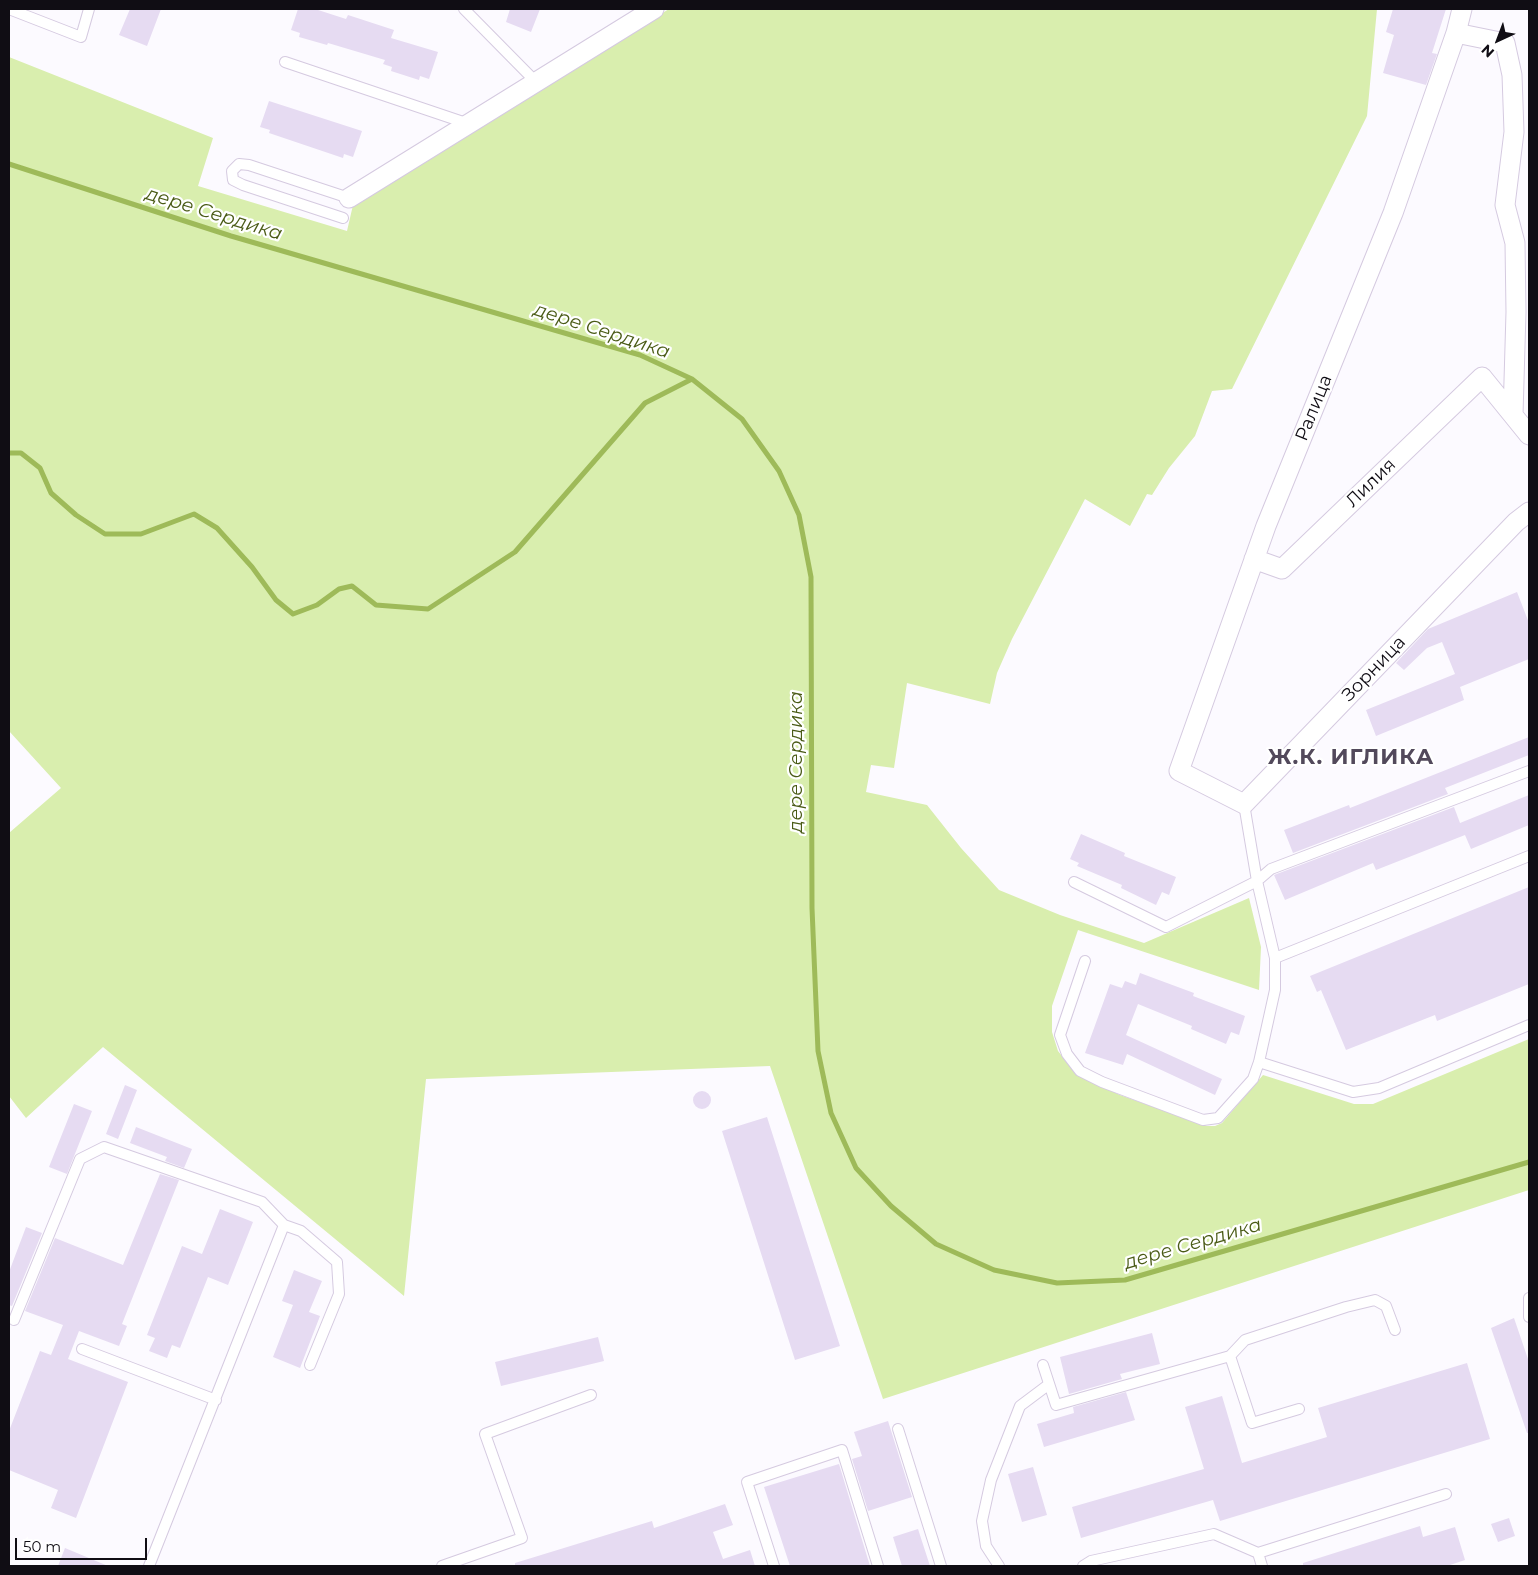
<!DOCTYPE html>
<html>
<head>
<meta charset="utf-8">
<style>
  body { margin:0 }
  #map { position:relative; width:1538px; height:1575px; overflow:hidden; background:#fcfaff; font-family:Montserrat,sans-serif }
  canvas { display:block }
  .frame { position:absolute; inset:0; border:10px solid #100d14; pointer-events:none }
  .north { position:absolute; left:1473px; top:15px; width:50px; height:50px; -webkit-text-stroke:4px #fff; paint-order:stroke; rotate:223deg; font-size:14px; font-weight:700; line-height:20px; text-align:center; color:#100d14 }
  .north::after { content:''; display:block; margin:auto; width:18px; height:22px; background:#100d14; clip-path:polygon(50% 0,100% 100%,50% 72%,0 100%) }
  .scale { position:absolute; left:15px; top:1538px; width:132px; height:22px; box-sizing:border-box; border:2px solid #100d14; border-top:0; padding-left:6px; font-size:15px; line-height:18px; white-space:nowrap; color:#100d14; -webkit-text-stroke:4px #fff; paint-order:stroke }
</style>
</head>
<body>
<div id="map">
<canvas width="1538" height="1575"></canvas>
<div class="frame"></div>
<div class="north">N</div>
<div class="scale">50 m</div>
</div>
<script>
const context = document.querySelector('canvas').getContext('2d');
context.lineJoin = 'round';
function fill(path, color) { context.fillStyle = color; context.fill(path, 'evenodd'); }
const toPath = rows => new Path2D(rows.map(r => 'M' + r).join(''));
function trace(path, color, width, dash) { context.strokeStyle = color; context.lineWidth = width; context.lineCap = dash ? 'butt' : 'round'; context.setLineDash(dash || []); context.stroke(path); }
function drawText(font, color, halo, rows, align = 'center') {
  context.font = font + ' Montserrat,sans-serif'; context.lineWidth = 4.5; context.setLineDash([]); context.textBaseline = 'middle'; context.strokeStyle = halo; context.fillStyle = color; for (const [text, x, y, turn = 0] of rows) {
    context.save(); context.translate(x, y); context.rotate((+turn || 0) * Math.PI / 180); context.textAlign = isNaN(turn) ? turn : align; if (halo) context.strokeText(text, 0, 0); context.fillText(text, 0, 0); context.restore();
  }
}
const green = toPath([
  [669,9,1377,9,1367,116,1232,389,1212,391,1195,436,1169,468,1152,495,1147,494,1130,526,1085,499,1012,639,997,673,990,704,907,683,894,768,871,765,866,792,927,805,961,848,999,890,1060,915,1144,943,1249,898,1261,947,1259,990,1078,930,1052,1006,1052,1032,1058,1051,1077,1075,1120,1095,1207,1126,1215,1126,1222,1123,1263,1075,1354,1104,1373,1104,1529,1039,1529,1190,883,1399,770,1066,426,1079,404,1296,103,1047,26,1118,9,1096,9,833,61,788,9,731,9,57,213,138,198,186,347,231,353,205]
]);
const stream = toPath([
  [9,164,231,236,640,355,692,379,742,419,779,471,799,515,811,577,812,908,818,1051,831,1113,856,1168,891,1206,936,1244,994,1270,1057,1283,1125,1280,1529,1162],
  [9,453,21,453,40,468,51,493,76,515,105,534,141,534,194,514,217,528,252,567,276,600,293,614,317,605,339,589,352,586,376,605,428,609,515,552,645,403,692,379]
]);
const building = toPath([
  [130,9,161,9,147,46,119,35],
  [298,9,315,9,346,19,348,15,394,30,391,38,438,52,429,79,420,76,419,80,391,71,392,67,383,64,385,60,328,43,327,45,299,37,300,33,291,30],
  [510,9,540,9,531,32,506,22],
  [1393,9,1446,9,1432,53,1437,54,1426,85,1383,73,1394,35,1386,32],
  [269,101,362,131,353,157,344,154,343,158,269,133,270,130,260,127],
  [1517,592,1529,623,1529,659,1460,687,1464,700,1376,736,1366,710,1455,674,1442,642,1427,648,1404,670,1396,663,1428,629],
  [1529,737,1529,755,1445,788,1448,794,1293,853,1284,830,1349,805,1350,808],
  [1529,795,1529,825,1471,849,1465,835,1376,870,1373,863,1285,900,1274,875,1454,807,1460,823],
  [1081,834,1125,853,1124,856,1176,877,1169,895,1162,892,1156,905,1121,888,1122,885,1077,866,1079,863,1070,859],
  [1529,887,1529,984,1437,1021,1435,1015,1346,1050,1321,990,1317,992,1310,976],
  [1140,973,1194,993,1193,996,1245,1016,1239,1035,1231,1032,1226,1044,1191,1029,1192,1026,1138,1004,1126,1035,1222,1079,1215,1095,1127,1054,1123,1065,1085,1053,1110,984,1122,988,1125,981,1136,985],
  [125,1085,137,1090,118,1139,106,1134],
  '693 1100a9 9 0 1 1 18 0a9 9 0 1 1-18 0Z',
  [74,1104,92,1111,67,1174,49,1167],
  [767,1117,840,1346,795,1360,722,1131],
  [136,1127,192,1149,184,1168,165,1161,167,1157,130,1143],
  [160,1174,179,1180,122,1324,127,1326,119,1346,79,1331,68,1359,128,1382,76,1518,51,1508,58,1490,9,1470,9,1431,40,1351,51,1355,63,1325,25,1311,55,1238,123,1265],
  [220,1209,253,1222,228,1285,208,1277,180,1348,172,1345,167,1358,149,1351,155,1338,147,1335,182,1246,202,1254],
  [26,1227,42,1233,12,1306,9,1305,9,1272],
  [294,1270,322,1281,309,1312,320,1316,300,1368,273,1357,293,1305,282,1301],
  [1514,1318,1529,1362,1529,1433,1527,1433,1491,1328],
  [1152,1333,1160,1364,1120,1374,1122,1379,1069,1394,1060,1357],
  [598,1337,604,1361,501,1386,495,1362],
  [1467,1363,1490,1439,1220,1521,1213,1500,1081,1538,1072,1507,1204,1469,1185,1407,1222,1396,1242,1463,1327,1437,1318,1408],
  [1126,1392,1135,1420,1044,1447,1037,1424,1074,1413,1073,1407],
  [888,1421,912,1497,868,1511,852,1459,862,1456,854,1432],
  [839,1464,870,1566,790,1566,764,1487],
  [1033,1467,1047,1515,1022,1522,1008,1474],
  [725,1504,733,1525,713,1532,723,1559,750,1550,755,1566,515,1566,515,1563,652,1521,654,1528],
  [1509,1518,1515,1536,1498,1542,1491,1524],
  [1420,1526,1423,1537,1455,1527,1465,1560,1447,1566,1303,1566,1303,1563],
  [918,1529,930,1566,902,1566,893,1537],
  [65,1548,108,1566,58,1566]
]);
const service = toPath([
  [9,9,81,37,89,9],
  [464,9,536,82],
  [285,62,469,124],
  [343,218,243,185,233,180,232,171,239,164,249,165,349,198],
  [1074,882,1166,927,1257,881,1271,869,1529,771],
  [1275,958,1529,856],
  [1085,961,1060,1035,1067,1054,1080,1071,1102,1082,1203,1120,1218,1118,1253,1079,1259,1062,1275,990,1275,958,1257,881,1244,804],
  [1259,1062,1353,1092,1379,1088,1529,1025],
  [284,1225,301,1231,337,1262,339,1294,310,1365],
  [1529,1298,1529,1317],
  [14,1320,80,1159,104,1147,262,1202,284,1225,149,1566],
  [82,1349,216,1400],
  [1043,1365,1056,1405,1230,1356],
  [1299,1409,1252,1423,1230,1356,1245,1340,1346,1307,1375,1300,1386,1306,1395,1330],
  [898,1429,941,1566],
  [442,1566,522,1538,485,1434,591,1395],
  [774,1566,747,1482,842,1450,878,1566],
  [999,1566,986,1546,982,1521,991,1480,1020,1406,1048,1385],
  [1083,1566,1091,1561,1214,1534,1258,1553],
  [1262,1566,1258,1553,1446,1494]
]);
const minor = toPath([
  [1462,9,1456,33,1393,213,1266,526,1179,771,1244,804,1516,522,1529,512],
  [1456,33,1505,43,1512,75,1514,132,1505,205,1515,243,1516,312,1513,415],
  [349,198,654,9],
  [1254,559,1282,569,1482,377,1529,435]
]);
const streetNames = [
  ["Ралица",1314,408,-68],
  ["Лилия",1371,483,-44],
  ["Зорница",1374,669,-46]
];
const waterNames = [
  ["дере Сердика",214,214,17],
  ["дере Сердика",602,331,18],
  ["дере Сердика",796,762,-90],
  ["дере Сердика",1193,1244,-16]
];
const districtNames = [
  ["Ж.К. ИГЛИКА",1351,758]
];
fill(green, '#d9eeae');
trace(stream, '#9eba59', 5);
fill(building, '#e6dbf2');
trace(service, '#d5cae0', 12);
trace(minor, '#d5cae0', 21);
trace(service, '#fff', 10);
trace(minor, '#fff', 19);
drawText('18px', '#100d14', '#fff', streetNames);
drawText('italic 19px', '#4a5b16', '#fff', waterNames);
context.letterSpacing = '1px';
drawText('bold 22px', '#52495b', '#fff', districtNames);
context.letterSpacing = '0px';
</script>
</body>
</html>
